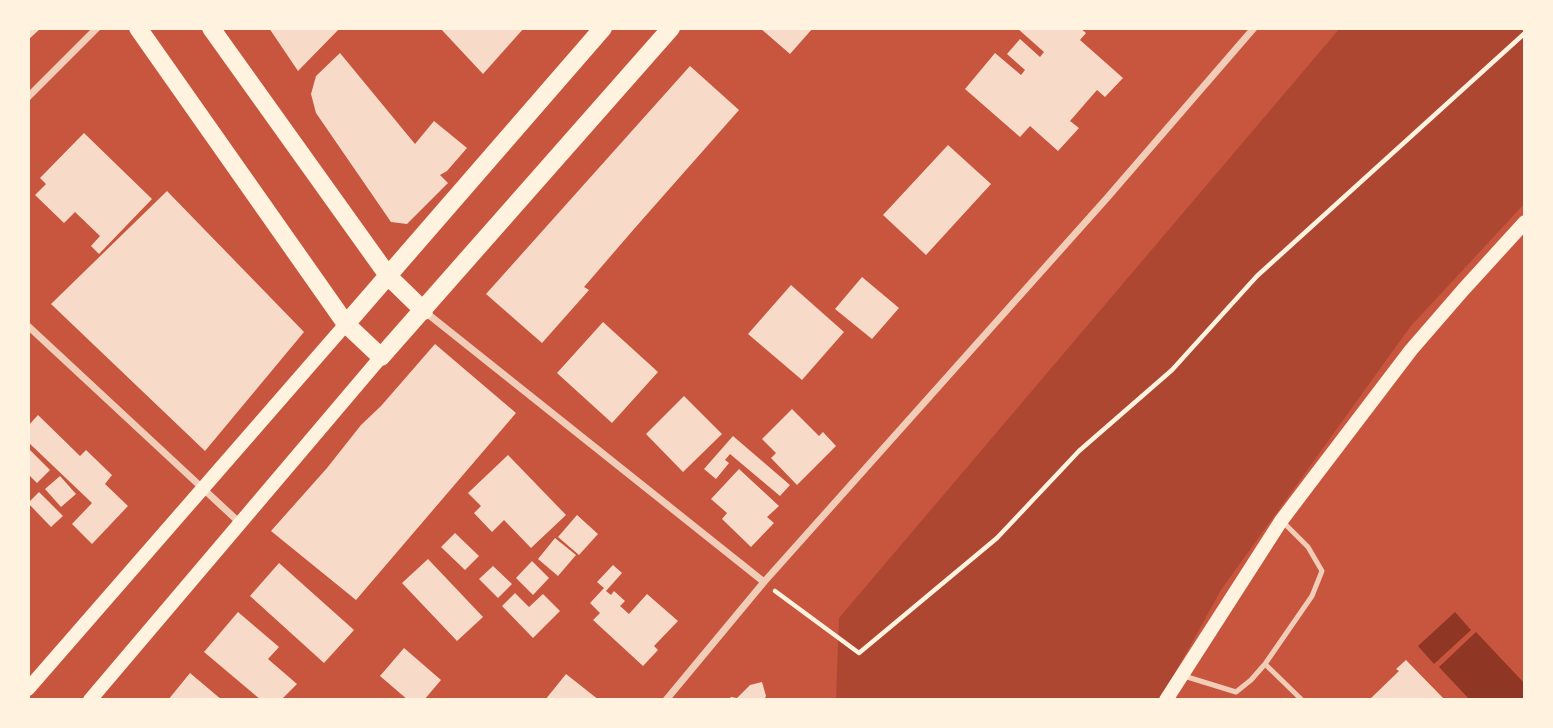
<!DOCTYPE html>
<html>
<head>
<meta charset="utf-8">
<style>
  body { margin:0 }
  #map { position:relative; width:1553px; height:728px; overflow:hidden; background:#c8553d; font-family:"Archivo Narrow",sans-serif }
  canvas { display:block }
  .frame { position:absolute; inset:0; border:30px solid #fff3e0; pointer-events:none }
</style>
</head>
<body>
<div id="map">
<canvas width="1553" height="728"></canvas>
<div class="frame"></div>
</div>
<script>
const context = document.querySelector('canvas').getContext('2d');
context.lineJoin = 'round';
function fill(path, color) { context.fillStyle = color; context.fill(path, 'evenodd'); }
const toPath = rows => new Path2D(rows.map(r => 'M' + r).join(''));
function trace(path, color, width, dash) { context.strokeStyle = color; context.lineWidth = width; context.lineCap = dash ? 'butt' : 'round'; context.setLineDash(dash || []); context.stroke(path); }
const green = toPath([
  [1340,28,1525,28,1525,203,1410,327,1221,590,1160,700,836,700,839,618]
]);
const water = toPath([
  [1455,612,1471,630,1434,664,1418,646],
  [1476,632,1525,684,1525,700,1470,700,1439,667]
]);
const building = toPath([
  [28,28,41,28,28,40],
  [269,28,340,28,298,71],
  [440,28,524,28,483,74],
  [760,28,813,28,790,54],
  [1017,28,1080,28,1086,33,1080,40,1123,78,1105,97,1097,90,1070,121,1079,128,1058,151,1030,126,1020,137,965,89,995,53,1021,75,1025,70,1007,54,1020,39,1040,57,1044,52],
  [340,53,415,144,434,121,467,148,447,171,440,175,448,183,407,224,391,222,316,113,311,94,316,76],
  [690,66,739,110,634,229,584,287,589,290,542,343,486,294],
  [84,133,152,199,99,254,91,246,100,236,75,212,64,223,35,195,46,184,40,178],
  [948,145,991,184,926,255,883,215],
  [167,191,304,332,205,451,51,304],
  [862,277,899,308,872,339,835,309],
  [791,285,844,332,802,380,748,334],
  [603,322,658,372,612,423,557,373],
  [435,344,516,413,356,600,271,531,327,468,361,425,381,406],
  [684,396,722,434,683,472,646,434],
  [792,409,819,436,823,432,836,446,797,485,771,458,776,453,762,439],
  [38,415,80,456,86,450,112,475,105,484,128,506,92,544,72,524,92,503,28,442,28,426],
  [733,436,790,485,780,496,730,454,725,460,729,463,716,479,704,469],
  [30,450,50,470,37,483,28,474],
  [508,455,566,515,531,548,504,520,492,532,474,513,481,506,468,493],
  [739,469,779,506,767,517,774,523,751,547,722,519,727,513,711,499],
  [60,476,76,494,61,507,45,489],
  [39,492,63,516,51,527,28,503],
  [577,515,598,534,579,555,558,537],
  [455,533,479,556,465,570,441,547],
  [555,538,576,555,558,576,538,559],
  [428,559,483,617,457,641,402,583],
  [532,561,549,578,533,595,516,578],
  [279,563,354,630,324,663,250,596],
  [613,565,622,573,606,591,611,595,614,591,625,601,620,606,629,614,647,594,678,621,654,646,658,650,643,666,593,620,600,613,590,603,604,588,597,582],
  [493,566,512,584,498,598,479,579],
  [515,593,529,607,543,594,560,611,533,638,502,606],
  [238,612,279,647,268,659,297,684,281,700,261,700,204,652],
  [404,648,441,680,424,700,408,700,380,676],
  [1406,660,1445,700,1369,700,1399,671,1396,669],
  [190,673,222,700,168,700],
  [566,674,599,700,545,700],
  [762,682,766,696,764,700,728,700,731,697,737,698,750,685]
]);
const path = toPath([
  [775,591,859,653,997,538,1079,451,1172,370,1257,276,1525,33]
]);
const service = toPath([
  [1265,664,1302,700],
  [1184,676,1236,692,1251,680,1265,664,1312,596,1322,571,1308,547,1284,523]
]);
const minor = toPath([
  [28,97,97,28],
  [424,311,764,582],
  [28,326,240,523],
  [666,700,764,582,1107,198,1254,28]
]);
const secondary = toPath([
  [28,689,346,324],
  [90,700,381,357],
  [1166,700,1281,521,1312,480,1411,350,1463,290,1525,222]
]);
const primary = toPath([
  [138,28,346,324,381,357,671,28],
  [211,28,389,277,424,311],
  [346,324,603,28]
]);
fill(green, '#ae4732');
fill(water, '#8f3625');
fill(building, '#f7dbc8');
trace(path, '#fff3e0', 4.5);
trace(service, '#f1ccb7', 5);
trace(minor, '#f1ccb7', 7);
trace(secondary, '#fff3e0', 14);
trace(primary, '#fff3e0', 18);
</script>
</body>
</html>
